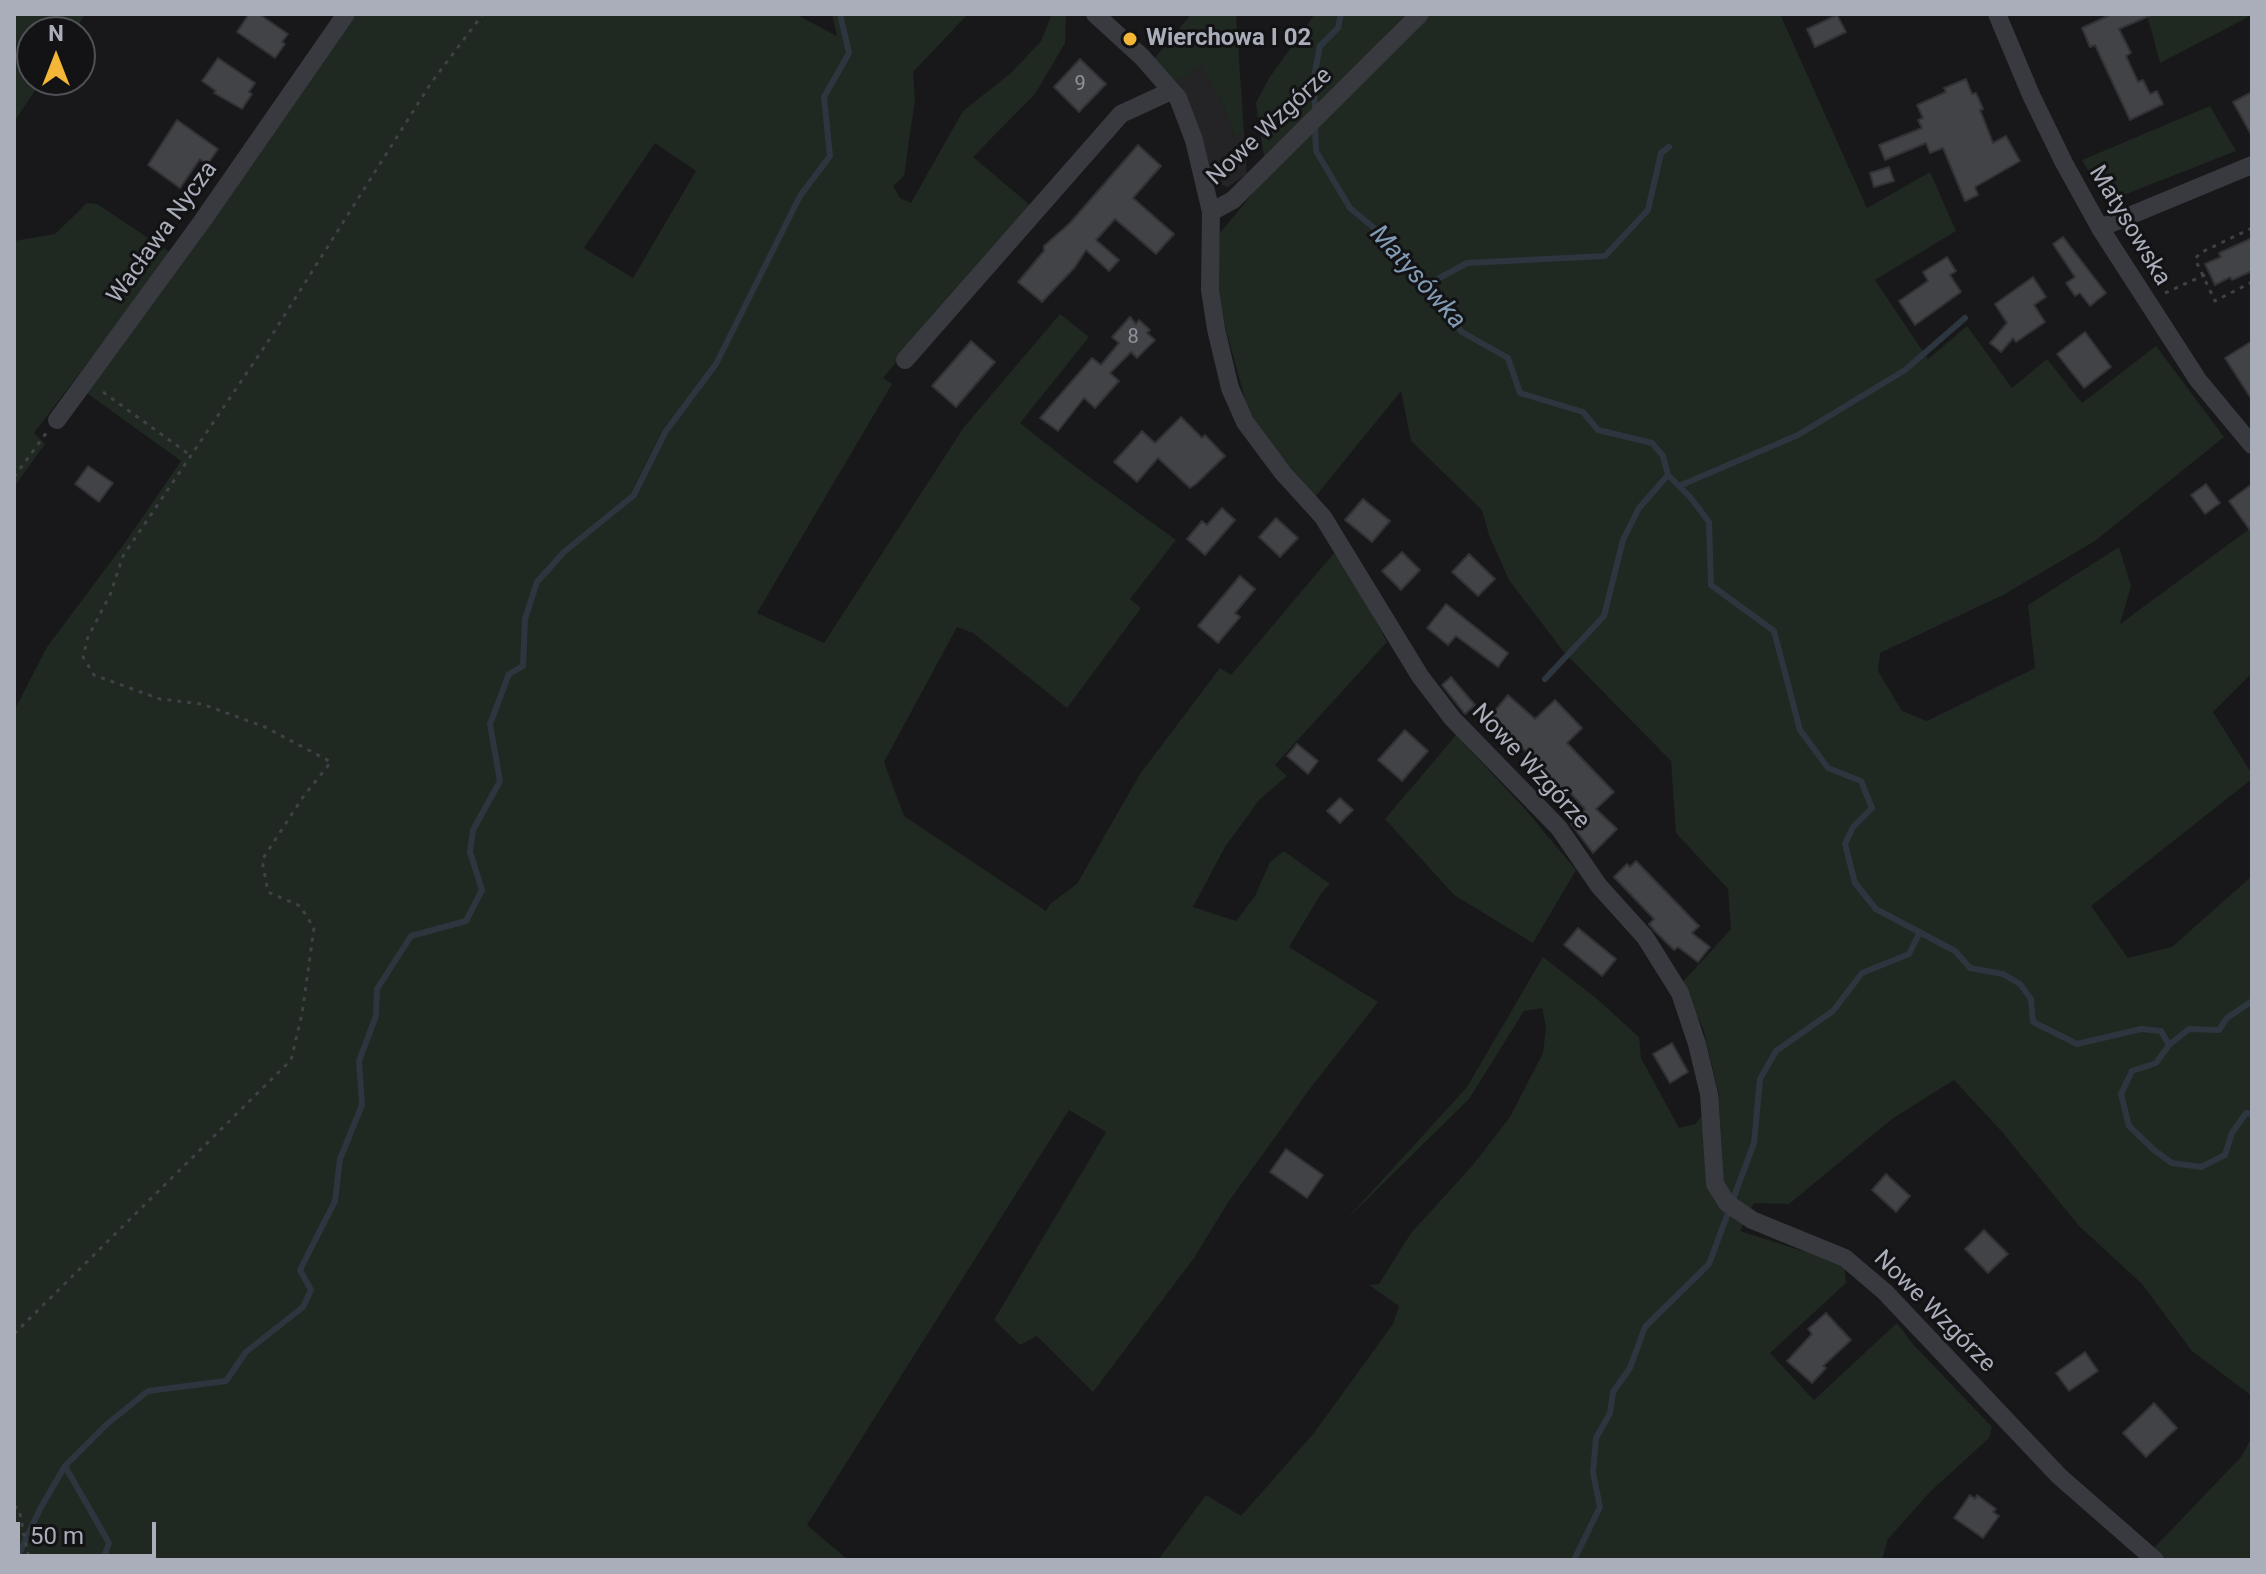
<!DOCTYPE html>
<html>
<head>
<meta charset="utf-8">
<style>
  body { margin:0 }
  #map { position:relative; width:2266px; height:1574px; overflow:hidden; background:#18181a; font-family:Roboto,sans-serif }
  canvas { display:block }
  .frame { position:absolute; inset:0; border:16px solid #aaaeba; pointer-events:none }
  .north { position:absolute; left:16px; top:16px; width:80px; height:80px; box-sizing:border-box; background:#131315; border:2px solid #4f5157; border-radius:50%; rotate:0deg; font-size:22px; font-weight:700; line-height:32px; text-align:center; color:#aaaeba }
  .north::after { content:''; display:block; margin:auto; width:28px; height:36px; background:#f3b636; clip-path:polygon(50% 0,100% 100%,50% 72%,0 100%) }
  .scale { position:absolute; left:16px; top:1522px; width:140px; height:36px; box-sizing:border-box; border:4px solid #aaaeba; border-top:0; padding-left:10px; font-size:24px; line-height:28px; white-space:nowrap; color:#aaaeba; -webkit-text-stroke:6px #131315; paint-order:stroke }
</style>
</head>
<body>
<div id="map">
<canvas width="2266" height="1574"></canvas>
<div class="frame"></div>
<div class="north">N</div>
<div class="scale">50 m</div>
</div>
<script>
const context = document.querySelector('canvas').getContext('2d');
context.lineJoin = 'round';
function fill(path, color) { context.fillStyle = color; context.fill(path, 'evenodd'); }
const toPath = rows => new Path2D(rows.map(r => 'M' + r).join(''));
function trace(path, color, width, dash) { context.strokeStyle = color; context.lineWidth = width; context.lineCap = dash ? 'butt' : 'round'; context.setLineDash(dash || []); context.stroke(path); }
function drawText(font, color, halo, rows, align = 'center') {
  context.font = font + ' Roboto,sans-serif'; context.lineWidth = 6; context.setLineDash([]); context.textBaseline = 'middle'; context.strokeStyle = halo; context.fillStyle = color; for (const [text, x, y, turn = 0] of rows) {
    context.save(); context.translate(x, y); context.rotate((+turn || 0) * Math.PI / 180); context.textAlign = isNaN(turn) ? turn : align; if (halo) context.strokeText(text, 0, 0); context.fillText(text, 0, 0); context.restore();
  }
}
const built = toPath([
  [1201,65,1223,105,1234,136,1244,133,1247,174,1228,187,1215,182,1191,110,1176,82]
]);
const green = toPath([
  [14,14,85,14,74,32,32,32,32,80,42,80,14,122],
  [357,14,795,14,837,36,832,14,968,14,913,72,915,99,904,176,893,186,900,198,911,203,963,111,1011,73,1041,41,1052,14,1066,14,1065,43,1035,94,973,157,1030,205,883,378,892,384,757,613,824,643,964,427,1060,314,1089,337,1020,423,1077,468,1176,540,1130,599,1141,608,1067,708,973,633,957,627,884,762,904,816,1046,911,1050,904,1077,884,1140,774,1220,668,1231,675,1334,553,1350,573,1387,642,1275,765,1287,776,1260,799,1225,847,1193,907,1236,921,1255,896,1270,862,1284,851,1330,884,1322,892,1289,947,1378,1002,1312,1086,1229,1201,1194,1258,1093,1392,1037,1336,1020,1345,994,1320,1106,1132,1069,1110,807,1525,848,1560,14,1560,14,711,47,647,124,544,181,461,84,391,266,143],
  [655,143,696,171,633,278,584,248],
  [1191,14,1236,14,1244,133,1234,136,1223,105,1201,66,1176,82,1154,59],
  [1315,14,1780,14,1867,208,1930,172,1956,231,1875,280,1928,359,1967,326,2012,388,2047,359,2082,403,2156,346,2224,437,2095,541,2005,594,1880,653,1878,671,1902,711,1927,721,2035,668,2028,605,2119,547,2131,586,2120,624,2252,527,2252,673,2213,712,2252,774,2252,779,2091,906,2128,958,2172,947,2252,876,2252,1396,2192,1351,2142,1284,2079,1226,2003,1133,1954,1080,1892,1119,1789,1204,1754,1203,1740,1231,1844,1264,1846,1283,1770,1353,1814,1400,1897,1323,1912,1343,1992,1427,1989,1438,1930,1492,1888,1539,1882,1560,1158,1560,1206,1495,1241,1516,1314,1433,1393,1324,1399,1306,1369,1285,1379,1284,1411,1233,1472,1166,1510,1117,1543,1053,1546,1027,1542,1008,1524,1011,1469,1099,1345,1221,1467,1087,1543,957,1596,998,1639,1037,1641,1058,1679,1128,1695,1124,1719,1095,1703,1028,1681,984,1731,929,1728,889,1676,833,1671,761,1563,651,1509,580,1489,535,1482,510,1411,441,1401,391,1315,497,1256,425,1246,403,1222,315,1217,270,1220,233,1267,176,1256,103,1269,78],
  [2147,14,2252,14,2252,15,2160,63],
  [2210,106,2236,151,2106,202,2104,197,2110,192,2105,183,2098,188,2082,160],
  [87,203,97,204,171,253,34,433,45,444,14,487,14,241,55,234],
  [1456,735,1525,809,1576,870,1533,943,1454,895,1385,819],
  [2252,1437,2252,1555,2247,1560,2163,1560,2154,1548,2241,1457]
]);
const stream = toPath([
  [1315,114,1314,77,1320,46,1338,28,1341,14],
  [1315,125,1316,151,1350,208,1386,238,1462,332,1508,358,1520,393,1583,412,1598,430,1652,443,1663,456,1668,475,1690,497,1709,522,1711,585,1774,631,1800,730,1828,768,1861,781,1872,808,1853,827,1845,844,1855,883,1876,909,1955,951,1970,968,2003,974,2020,984,2031,999,2033,1022,2077,1044,2141,1029,2161,1031,2169,1045,2156,1063,2132,1071,2121,1094,2129,1126,2154,1150,2172,1163,2201,1167,2225,1155,2232,1133,2246,1113,2252,1114],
  [1425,286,1467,263,1605,256,1648,210,1661,153,1669,147],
  [1679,486,1798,435,1905,370,1965,318],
  [1545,679,1604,616,1623,540,1639,508,1668,475],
  [2169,1045,2189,1029,2219,1030,2227,1018,2252,1001],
  [16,1560,40,1509,65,1466],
  [103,1560,109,1543,65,1466,107,1424,148,1391,226,1381,246,1352,303,1307,311,1290,300,1270,335,1201,340,1159,362,1105,359,1061,376,1016,377,989,411,936,466,921,482,890,470,852,473,830,500,781,490,724,509,674,523,666,525,619,537,582,564,552,634,495,666,431,716,364,800,196,830,156,824,97,849,53,840,14],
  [1574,1560,1600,1507,1593,1473,1596,1438,1610,1413,1613,1392,1630,1368,1645,1327,1709,1264,1754,1143,1760,1079,1776,1051,1833,1011,1862,973,1909,954,1920,932]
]);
const building = toPath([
  [249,14,259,14,288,34,282,42,285,44,275,58,237,32,249,14],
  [2112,14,2154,14,2119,29,2131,53,2126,56,2138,82,2143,80,2150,94,2157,91,2163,104,2130,120,2095,45,2090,47,2082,28,2112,14],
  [1837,15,1846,32,1815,47,1807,29,1837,15],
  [218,58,255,83,249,92,252,94,242,109,214,93,216,91,202,81,218,58],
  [1080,59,1106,84,1079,112,1054,87,1080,59],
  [1966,79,1972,94,1976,93,1983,109,1980,110,1993,143,2006,136,2020,161,1975,187,1978,195,1965,201,1943,148,1930,153,1926,143,1885,160,1879,145,1922,128,1918,120,1923,118,1917,105,1946,92,1944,88,1966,79],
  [2252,92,2252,136,2233,102,2252,92],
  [177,120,218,149,207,165,200,159,180,188,148,165,177,120],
  [1138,145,1161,166,1133,198,1174,234,1156,254,1115,219,1096,240,1119,260,1109,271,1086,250,1075,267,1042,302,1018,282,1044,251,1044,246,1070,223,1138,145],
  [1889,167,1894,181,1874,187,1870,173,1889,167],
  [2063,237,2106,293,2090,306,2080,293,2075,296,2066,283,2075,277,2053,244,2063,237],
  [2252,238,2252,271,2232,280,2230,277,2215,285,2205,264,2221,257,2219,253,2252,238],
  [1947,257,1956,271,1950,275,1961,292,1915,325,1899,301,1928,281,1923,272,1947,257],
  [2033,277,2046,297,2034,305,2045,322,2016,342,2013,338,2001,352,1990,343,2007,323,1995,304,2033,277],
  [1130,317,1136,324,1139,320,1150,330,1147,333,1155,340,1137,358,1131,352,1110,373,1119,381,1095,408,1084,398,1058,431,1040,418,1092,358,1101,365,1119,343,1112,337,1130,317],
  [2085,332,2111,367,2084,388,2057,354,2085,332],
  [971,341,995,362,956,407,932,386,971,341],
  [2252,341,2252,400,2225,358,2252,341],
  [1181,417,1202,438,1205,435,1225,456,1196,484,1190,488,1158,458,1137,482,1114,462,1142,431,1155,443,1181,417],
  [88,466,113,483,99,502,75,484,88,466],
  [2206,484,2220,503,2205,514,2191,495,2206,484],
  [2252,484,2252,533,2229,501,2252,484],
  [1363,499,1390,521,1372,542,1345,520,1363,499],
  [1222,508,1235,520,1205,555,1187,539,1202,521,1207,525,1222,508],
  [1276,518,1298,538,1280,557,1259,537,1276,518],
  [1402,552,1420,570,1401,590,1382,571,1402,552],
  [1469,554,1495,579,1478,596,1452,572,1469,554],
  [1240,576,1255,589,1235,613,1240,617,1218,643,1198,626,1240,576],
  [1446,604,1508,653,1498,667,1456,636,1448,645,1427,628,1446,604],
  [1451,677,1475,705,1465,714,1442,685,1451,677],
  [1508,695,1535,719,1555,700,1582,728,1567,743,1614,792,1596,809,1617,829,1593,853,1571,824,1585,809,1565,787,1561,791,1526,755,1528,753,1488,719,1508,695],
  [1405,730,1428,751,1402,781,1378,760,1405,730],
  [1297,744,1318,761,1308,774,1287,756,1297,744],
  [1340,798,1353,810,1340,823,1327,811,1340,798],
  [1636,861,1699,926,1692,933,1710,947,1698,962,1678,947,1674,950,1655,931,1649,924,1654,919,1614,877,1627,864,1630,867,1636,861],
  [1578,928,1616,959,1602,976,1564,945,1578,928],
  [1672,1043,1688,1072,1670,1083,1653,1054,1672,1043],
  [1286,1149,1323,1175,1307,1198,1270,1172,1286,1149],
  [1886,1174,1910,1196,1896,1212,1872,1190,1886,1174],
  [1984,1230,2008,1254,1988,1273,1965,1249,1984,1230],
  [1826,1313,1851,1340,1823,1366,1826,1368,1812,1383,1787,1361,1812,1334,1808,1329,1826,1313],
  [2085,1352,2098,1371,2069,1391,2056,1373,2085,1352],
  [2154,1403,2177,1428,2146,1457,2123,1433,2154,1403],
  [1970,1495,1975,1499,1977,1495,1996,1509,1993,1512,1999,1516,1983,1538,1954,1518,1970,1495]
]);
const path = toPath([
  [2252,228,2200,253,2195,259,2215,301,2252,282],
  [2165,293,2209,273],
  [103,392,190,455],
  [14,477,47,432],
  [14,1334,291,1060,302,1014,314,928,300,906,268,892,262,860,303,797,331,762,265,727,202,704,160,699,94,675,83,657,88,637,110,595,123,556,267,343,431,83,483,14],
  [14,1506,19,1509,29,1560]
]);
const minor = toPath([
  [1095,14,1142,57,1178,98,1194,140,1211,212,1210,290,1216,329,1230,388,1245,422,1283,473,1323,517,1420,676,1452,718,1559,828,1599,886,1645,937,1680,993,1697,1044,1709,1094,1715,1184,1727,1203,1752,1220,1845,1258,1885,1292,2059,1476,2155,1560],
  [1997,14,2031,95,2064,163,2100,228,2198,380,2252,445],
  [1211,212,1233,200,1420,14],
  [2100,228,2252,165],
  [905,360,1121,114,1171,91],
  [57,420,203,220,346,14]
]);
const markers = [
  [1130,39,8,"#f3b636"]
];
const numberNames = [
  ["9",1080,85],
  ["8",1133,338]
];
const poiNames = [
  ["Wierchowa I 02",1146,39]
];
const streetNames = [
  ["Nowe Wzgórze",1270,127,-43],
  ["Matysowska",2129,226,59],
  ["Wacława Nycza",163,233,-54],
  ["Nowe Wzgórze",1530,767,47],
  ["Nowe Wzgórze",1934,1312,45]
];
const waterNames = [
  ["Matysówka",1417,278,48]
];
fill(built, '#242427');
fill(green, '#1f2821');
trace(stream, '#2d363e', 6);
fill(building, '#424347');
trace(building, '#323236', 2);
trace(path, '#3f4146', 3, [4, 6]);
trace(minor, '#393a3f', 18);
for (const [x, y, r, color] of markers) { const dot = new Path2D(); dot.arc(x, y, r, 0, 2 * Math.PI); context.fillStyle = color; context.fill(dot); trace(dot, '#131315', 3); }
drawText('20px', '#90939d', null, numberNames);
drawText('bold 24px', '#aaaeba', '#131315', poiNames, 'left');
drawText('24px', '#aaaeba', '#131315', streetNames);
drawText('italic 26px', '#819cb4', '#131315', waterNames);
</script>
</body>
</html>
